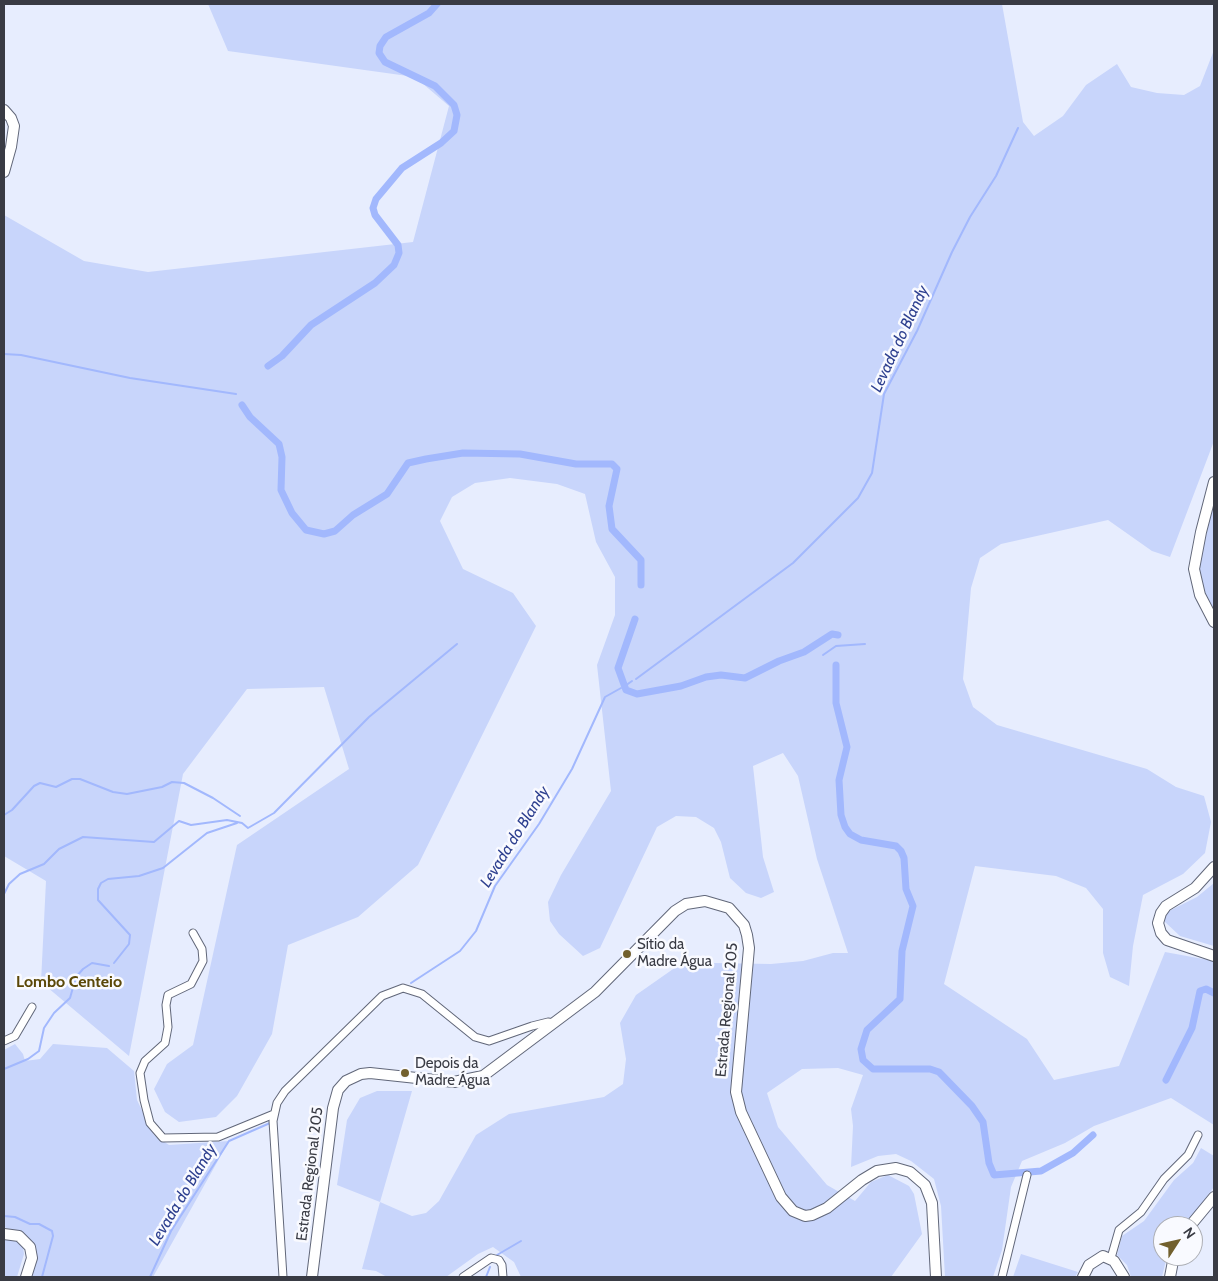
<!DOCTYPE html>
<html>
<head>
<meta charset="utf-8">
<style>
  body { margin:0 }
  #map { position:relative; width:1218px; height:1281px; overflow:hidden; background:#e7edfe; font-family:Cabin,sans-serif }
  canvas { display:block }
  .frame { position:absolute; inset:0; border:5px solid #393b44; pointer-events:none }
  .north { position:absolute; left:1153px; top:1216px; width:50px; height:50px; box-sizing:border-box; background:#f9faff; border:1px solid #acaeb4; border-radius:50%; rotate:55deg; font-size:14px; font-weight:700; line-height:20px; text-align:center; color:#393b44 }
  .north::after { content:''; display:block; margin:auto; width:18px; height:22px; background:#72602e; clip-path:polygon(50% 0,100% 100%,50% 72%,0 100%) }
</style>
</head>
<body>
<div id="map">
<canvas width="1218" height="1281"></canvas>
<div class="frame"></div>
<div class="north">N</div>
</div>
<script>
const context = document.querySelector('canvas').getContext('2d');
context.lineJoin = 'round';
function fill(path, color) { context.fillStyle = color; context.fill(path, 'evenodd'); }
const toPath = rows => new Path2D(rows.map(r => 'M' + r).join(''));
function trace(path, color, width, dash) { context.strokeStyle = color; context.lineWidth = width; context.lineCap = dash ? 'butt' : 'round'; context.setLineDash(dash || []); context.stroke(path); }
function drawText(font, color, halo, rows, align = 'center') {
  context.font = font + ' Cabin,sans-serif'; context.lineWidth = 5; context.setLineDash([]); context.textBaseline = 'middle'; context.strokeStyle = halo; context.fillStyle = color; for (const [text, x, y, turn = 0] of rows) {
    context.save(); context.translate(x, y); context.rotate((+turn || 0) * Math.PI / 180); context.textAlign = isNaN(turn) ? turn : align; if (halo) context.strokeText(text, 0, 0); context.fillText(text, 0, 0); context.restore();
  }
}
const green = toPath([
  [208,4,1002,4,1023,122,1034,136,1063,116,1086,85,1117,64,1131,87,1157,93,1184,95,1200,86,1214,50,1214,441,1170,557,1152,551,1108,520,1001,544,980,558,971,588,963,679,973,707,997,725,1147,769,1176,787,1204,796,1211,822,1205,853,1183,874,1143,895,1133,946,1129,986,1110,977,1103,953,1103,909,1086,888,1056,876,975,866,944,984,1027,1039,1054,1080,1119,1066,1165,952,1214,961,1214,1125,1171,1098,1094,1126,1065,1143,1022,1161,1011,1187,1002,1250,993,1277,945,1277,941,1206,934,1179,911,1161,896,1154,878,1156,851,1167,853,1126,851,1109,863,1075,838,1068,802,1069,767,1093,778,1127,827,1185,855,1201,871,1182,888,1175,909,1186,914,1194,922,1234,891,1277,521,1277,514,1262,493,1247,478,1254,446,1277,387,1277,376,1271,362,1269,380,1202,337,1185,347,1120,360,1098,377,1091,412,1091,380,1202,412,1216,426,1213,439,1201,476,1135,509,1114,604,1097,623,1084,626,1059,620,1023,636,995,676,967,713,963,771,964,803,961,833,953,848,953,817,859,798,776,783,753,753,766,763,857,774,892,761,898,746,893,730,878,721,842,714,828,696,817,676,816,657,827,600,948,583,956,559,934,550,921,548,902,561,875,611,791,597,665,615,615,615,577,596,542,585,494,557,484,510,478,475,483,452,497,440,521,463,569,513,593,536,626,418,865,358,917,288,945,272,1034,237,1096,216,1117,179,1122,165,1112,154,1089,167,1064,193,1045,237,845,349,769,324,687,247,689,183,774,129,1056,41,982,46,881,4,856,4,215,84,261,148,272,413,242,449,106,415,77,228,51],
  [1214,500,1214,615,1201,589,1199,567],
  [1214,883,1214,946,1180,936,1165,922,1164,916,1169,911,1197,897],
  [15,1044,23,1054,25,1061,40,1059,53,1044,107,1048,134,1071,137,1100,154,1135,169,1145,229,1141,153,1277,30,1277,34,1248,26,1235,4,1227,4,1050],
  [1201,1148,1214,1156,1214,1187,1185,1226,1163,1226,1163,1256,1167,1256,1162,1277,1131,1277,1127,1265,1117,1255,1122,1236,1144,1221,1174,1180,1193,1163],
  [4,1236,14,1238,23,1247,24,1254,17,1277,4,1277],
  [1021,1254,1078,1272,1075,1277,1013,1277]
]);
const stream = toPath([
  [4,354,21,355,130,378,236,394],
  [823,655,836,646,865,644],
  [636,679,793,563,858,498,872,473,884,394,917,331,952,252,970,217,996,176,1018,128],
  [625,686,632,681],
  [4,815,12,810,34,786,40,783,56,787,72,779,80,779,113,792,127,794,162,787,172,782,184,783,213,798,240,816],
  [4,894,9,884,20,874,44,864,59,849,83,837,154,842,179,821,191,825,227,820,242,823,248,828,274,813,369,717,457,644],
  [114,963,129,944,130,935,98,900,98,889,101,883,108,879,139,876,163,868,207,833,237,823],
  [411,983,460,951,476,931,495,886,539,824,572,769,605,697,621,688],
  [4,1069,28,1059,39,1051,44,1028,54,1013,70,998,76,977,83,969,92,963,109,966],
  [4,1216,15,1217,30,1224,39,1224,52,1231,53,1236,42,1277],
  [497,1255,521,1241],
  [150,1277,171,1231,229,1141,270,1123],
  [486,1277,490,1267]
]);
const canal = toPath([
  [268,366,282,356,311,325,375,283,394,265,399,253,398,245,375,215,373,208,376,199,402,168,441,143,454,131,457,115,454,105,435,86,385,62,379,53,380,46,386,37,429,13,437,4],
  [242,405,250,417,279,444,282,457,281,490,292,513,306,530,324,534,335,531,353,515,387,494,408,463,426,459,463,453,520,454,576,464,612,464,617,469,609,506,612,529,641,560,641,585],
  [635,619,618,668,626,690,637,694,681,686,706,677,721,675,745,678,779,661,804,652,832,634,838,635],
  [836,665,836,703,847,747,839,780,841,815,845,827,850,834,861,840,896,846,901,851,904,858,906,889,913,906,902,951,900,999,867,1030,861,1049,863,1060,873,1069,930,1069,939,1072,972,1106,983,1122,989,1163,994,1175,1041,1171,1073,1153,1093,1135],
  [1166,1080,1192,1028,1200,991,1206,989,1214,993]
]);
const street = toPath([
  [193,933,202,949,203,961,191,984,168,995,166,1005,168,1027,165,1043,145,1061,140,1073,144,1100,150,1123,163,1138,218,1137,274,1114],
  [4,1041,15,1036,32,1007],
  [1111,1258,1119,1230,1141,1212,1164,1179,1188,1155,1198,1135],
  [283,1277,273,1121,277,1103,285,1091,382,996,403,988,422,994,475,1037,489,1041,532,1026,548,1022,554,1023],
  [463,1277,491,1258,499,1260,502,1265,503,1277],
  [1002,1277,1027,1175]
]);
const secondary = toPath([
  [4,110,11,118,14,126,11,147,4,172],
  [1214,482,1201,532,1194,569,1200,595,1214,622],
  [1214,867,1195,888,1166,906,1161,913,1158,923,1161,933,1167,940,1214,956],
  [1190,1226,1214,1197],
  [4,1234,19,1236,30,1247,32,1258,26,1277],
  [312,1277,333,1108,338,1090,346,1081,361,1074,370,1073,454,1082,483,1076,595,992,675,911,686,904,705,901,729,908,744,925,747,935,749,948,736,1092,741,1112,781,1197,793,1211,805,1216,812,1215,827,1208,862,1180,877,1171,896,1168,910,1172,925,1185,932,1203,936,1277],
  [1083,1277,1089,1265,1103,1256,1114,1261,1124,1277],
  [1170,1277,1174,1256]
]);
const markers = [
  [627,954,5,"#72602e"],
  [405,1073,5,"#72602e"]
];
const poiNames = [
  ["Sítio da",637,945],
  ["Madre Água",637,962],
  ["Depois da",415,1064],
  ["Madre Água",415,1081]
];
const streetNames = [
  ["Estrada Regional 205",727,1010,-85],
  ["Estrada Regional 205",310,1174,-83]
];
const waterNames = [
  ["Levada do Blandy",900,339,-65],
  ["Levada do Blandy",515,837,-58],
  ["Levada do Blandy",183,1195,-59]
];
const neighbourhoodNames = [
  ["Lombo Centeio",69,982]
];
fill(green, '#c8d5fb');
trace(stream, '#a2b8fd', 2);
trace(canal, '#a2b8fd', 7);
trace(street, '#616779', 9);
trace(secondary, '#616779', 12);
trace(street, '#fff', 7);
trace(secondary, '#fff', 10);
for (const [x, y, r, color] of markers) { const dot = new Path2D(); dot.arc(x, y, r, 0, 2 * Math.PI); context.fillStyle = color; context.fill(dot); trace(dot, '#f9faff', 2); }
drawText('15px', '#393b44', '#f9faff', poiNames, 'left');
drawText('15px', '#393b44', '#f9faff', streetNames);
drawText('italic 16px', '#2f4190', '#f9faff', waterNames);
drawText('bold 16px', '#5b4808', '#f9faff', neighbourhoodNames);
</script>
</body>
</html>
